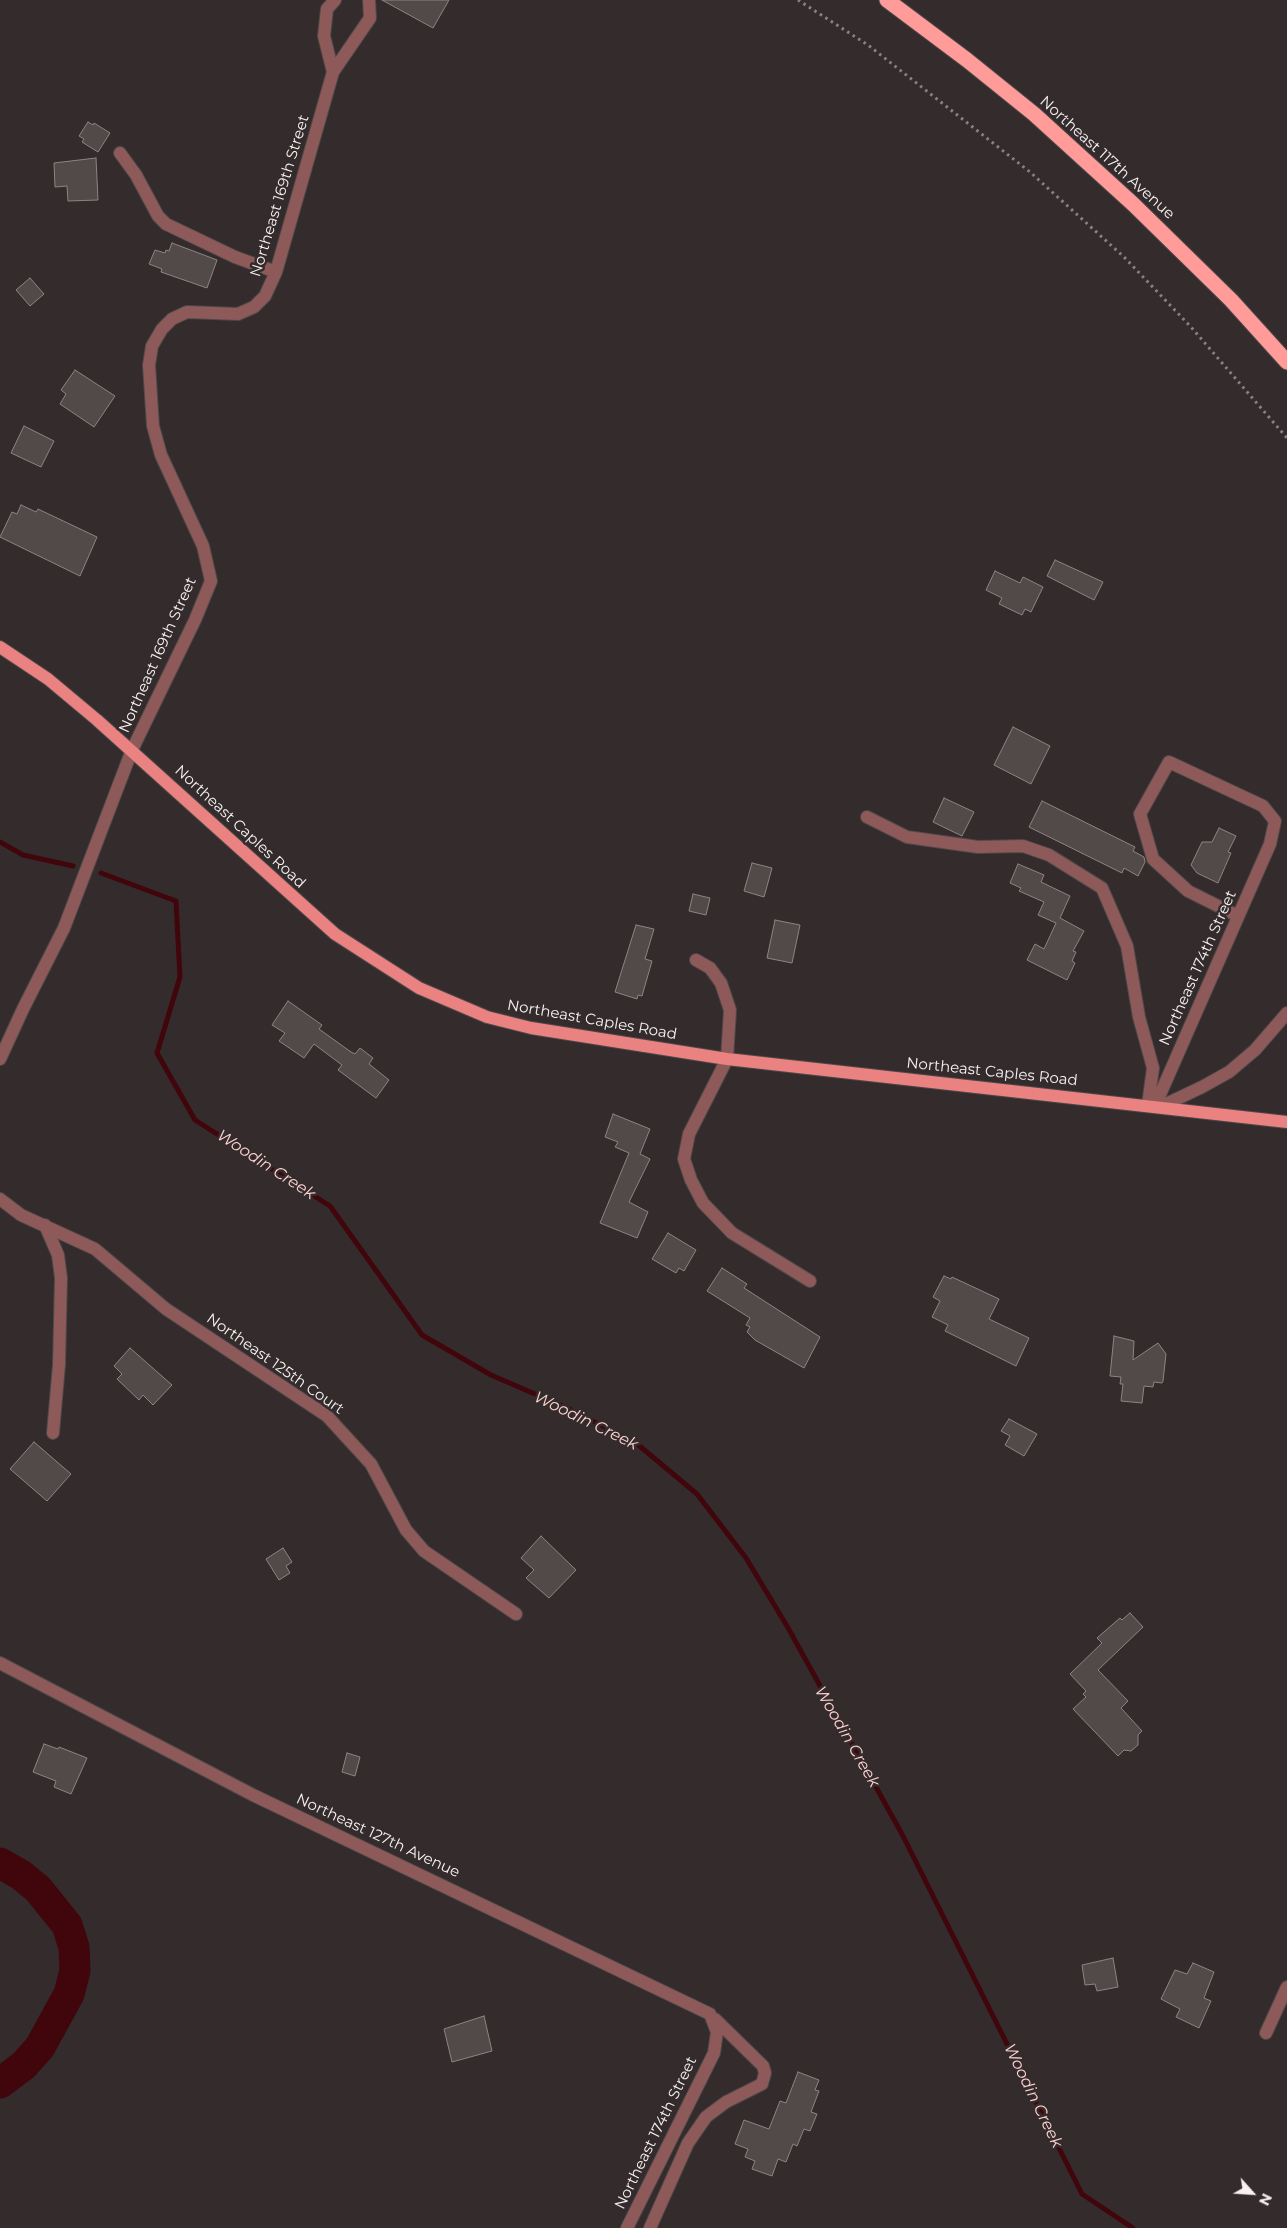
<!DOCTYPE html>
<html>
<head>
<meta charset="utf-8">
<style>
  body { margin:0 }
  #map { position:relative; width:1287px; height:2228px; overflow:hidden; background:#342c2c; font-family:Montserrat,sans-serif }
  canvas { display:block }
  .north { position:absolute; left:1227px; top:2168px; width:50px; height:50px; -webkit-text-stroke:4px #342c2c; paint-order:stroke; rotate:116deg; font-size:14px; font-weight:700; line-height:20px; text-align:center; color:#f7f1f1 }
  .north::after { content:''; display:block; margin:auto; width:18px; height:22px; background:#f7f1f1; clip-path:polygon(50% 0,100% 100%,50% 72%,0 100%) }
</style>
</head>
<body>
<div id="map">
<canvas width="1287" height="2228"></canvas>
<div class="north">N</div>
</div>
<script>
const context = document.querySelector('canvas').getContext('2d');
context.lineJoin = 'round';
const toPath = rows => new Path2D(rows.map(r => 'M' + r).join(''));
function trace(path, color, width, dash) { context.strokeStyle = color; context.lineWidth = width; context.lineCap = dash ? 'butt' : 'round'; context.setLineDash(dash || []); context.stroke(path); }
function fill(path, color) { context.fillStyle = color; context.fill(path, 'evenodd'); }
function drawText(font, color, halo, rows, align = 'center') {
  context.font = font + ' Montserrat,sans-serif'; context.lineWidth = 5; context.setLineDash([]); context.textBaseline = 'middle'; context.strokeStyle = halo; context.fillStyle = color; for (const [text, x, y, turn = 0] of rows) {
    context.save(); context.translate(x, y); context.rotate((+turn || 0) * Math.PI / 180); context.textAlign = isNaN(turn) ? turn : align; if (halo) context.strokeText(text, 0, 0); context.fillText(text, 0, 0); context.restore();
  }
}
const stream = toPath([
  [0,842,23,855,73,866],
  [101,873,176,901,180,977,157,1053,195,1120,330,1206,422,1335,491,1375,565,1407,636,1443,697,1494,746,1558,787,1626,903,1836,1082,2194,1133,2228]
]);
const river = toPath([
  [0,1863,21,1875,38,1889,67,1925,74,1947,75,1971,69,1994,40,2047,24,2065,0,2083]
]);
const building = toPath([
  [382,0,449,0,433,28,382,0],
  [88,122,93,125,94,123,110,133,98,152,82,142,84,139,79,136,88,122],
  [96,158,98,200,68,201,67,186,55,187,54,163,96,158],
  [172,243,217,260,207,288,161,272,162,269,149,264,155,250,165,253,166,250,169,251,172,243],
  [30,278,44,294,30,306,16,290,30,278],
  [75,370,115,396,94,427,60,404,66,394,61,390,75,370],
  [24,426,54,441,41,467,11,453,24,426],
  [21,505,36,512,38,509,97,537,80,576,0,537,12,512,17,514,21,505],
  [1055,560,1103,582,1094,600,1047,576,1055,560],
  [995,571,1020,583,1023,577,1043,587,1031,612,1025,609,1022,615,999,604,1002,598,986,590,995,571],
  [1013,727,1050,746,1031,784,994,765,1013,727],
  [944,798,974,812,962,836,933,822,944,798],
  [1042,801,1135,847,1133,851,1144,857,1145,862,1138,876,1124,868,1122,873,1029,827,1042,801],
  [1219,828,1236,836,1228,852,1231,853,1218,883,1197,873,1191,865,1202,842,1212,842,1219,828],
  [752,863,772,868,764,897,744,891,752,863],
  [1018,864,1044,875,1041,882,1070,896,1060,918,1084,931,1073,951,1076,952,1072,961,1075,963,1067,980,1027,960,1035,944,1044,949,1056,923,1038,915,1044,902,1019,891,1021,888,1010,883,1018,864],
  [693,894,710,898,706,915,689,911,693,894],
  [775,920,800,925,792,963,767,958,775,920],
  [636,925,654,929,645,959,652,961,642,996,638,995,637,999,615,992,636,925],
  [288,1001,322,1025,319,1029,351,1052,355,1054,360,1048,373,1058,369,1064,389,1080,376,1098,338,1070,342,1065,314,1044,304,1058,279,1041,285,1033,272,1025,288,1001],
  [613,1114,650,1129,640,1154,650,1159,629,1202,648,1212,637,1238,600,1223,629,1153,615,1147,618,1142,605,1137,613,1114],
  [668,1233,696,1250,684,1271,679,1268,676,1273,652,1259,668,1233],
  [722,1268,747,1284,744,1288,820,1337,804,1368,755,1340,747,1332,750,1327,746,1325,750,1318,707,1291,722,1268],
  [944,1276,951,1279,952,1277,999,1299,989,1319,1029,1338,1016,1366,945,1331,948,1325,932,1317,940,1301,933,1297,944,1276],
  [1114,1336,1134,1341,1133,1360,1158,1343,1166,1354,1163,1381,1162,1383,1154,1382,1153,1387,1144,1386,1142,1403,1121,1401,1123,1384,1120,1384,1121,1377,1110,1376,1114,1336],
  [130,1348,172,1385,153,1405,143,1395,139,1400,117,1379,122,1374,114,1366,130,1348],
  [1009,1419,1037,1434,1024,1456,1005,1445,1010,1436,1001,1431,1009,1419],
  [34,1442,71,1474,47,1501,10,1469,34,1442],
  [541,1536,576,1570,549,1598,526,1578,534,1570,521,1558,541,1536],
  [283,1548,292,1562,286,1566,290,1573,279,1580,266,1559,283,1548],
  [1130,1613,1143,1627,1098,1670,1128,1701,1121,1708,1142,1731,1138,1735,1138,1745,1131,1751,1124,1750,1118,1756,1073,1709,1086,1697,1083,1694,1086,1691,1070,1674,1102,1643,1097,1638,1120,1618,1122,1620,1130,1613],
  [44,1744,58,1749,59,1747,87,1758,71,1794,54,1787,56,1781,33,1772,44,1744],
  [347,1753,360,1757,355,1776,342,1772,347,1753],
  [1113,1958,1118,1987,1097,1991,1095,1984,1085,1985,1082,1965,1113,1958],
  [1193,1963,1214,1972,1204,1998,1211,2001,1199,2028,1176,2017,1180,2009,1161,1999,1175,1970,1187,1974,1193,1963],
  [484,2016,492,2051,452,2062,444,2029,484,2016],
  [798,2072,819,2080,815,2090,819,2091,811,2112,817,2114,810,2131,804,2129,797,2146,793,2144,786,2162,778,2159,772,2176,752,2169,755,2161,745,2157,748,2149,735,2144,744,2120,769,2129,780,2101,786,2103,798,2072]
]);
const path = toPath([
  [798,0,868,45,1030,172,1124,257,1191,327,1287,438]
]);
const minor = toPath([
  [333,72,324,36,327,9,335,0],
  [120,153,136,175,158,216,166,224,235,257,276,272],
  [867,817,907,837,978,847,1023,846,1049,855,1102,888,1127,946,1139,1017,1153,1068,1148,1105],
  [696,960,710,968,721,983,730,1010,727,1059,689,1134,684,1159,691,1180,703,1203,732,1233,810,1281],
  [0,1059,23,1009,64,928,132,750,195,620,211,581,203,546,161,455,153,426,149,365,152,346,162,329,172,319,187,312,238,314,254,307,265,296,276,272,333,72,370,18,369,0],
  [1155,1106,1270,844,1275,821,1263,806,1169,762,1140,814,1153,859,1188,891,1238,916],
  [1160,1107,1202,1087,1229,1072,1255,1050,1287,1013],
  [0,1199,21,1215,95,1249,166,1309,327,1416,371,1464,406,1530,424,1551,516,1614],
  [45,1225,58,1255,61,1278,59,1365,53,1433],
  [0,1663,253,1795,710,2014,717,2032,714,2053,627,2228],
  [1266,2033,1287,1987],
  [650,2228,688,2143,706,2117,726,2102,762,2084,765,2073,763,2066,715,2019]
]);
const major = toPath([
  [0,647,48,679,97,720,335,934,419,988,487,1017,531,1028,727,1059,1287,1122]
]);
const highway = toPath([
  [887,0,967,60,1034,114,1133,204,1231,300,1287,362]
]);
const streetNames = [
  ["Northeast 117th Avenue",1107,158,42],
  ["Northeast 169th Street",280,196,-73],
  ["Northeast 169th Street",158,655,-66],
  ["Northeast Caples Road",240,827,43],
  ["Northeast 174th Street",1198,968,-66],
  ["Northeast Caples Road",592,1020,10],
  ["Northeast Caples Road",992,1072,6],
  ["Northeast 125th Court",275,1364,35],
  ["Northeast 127th Avenue",378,1836,25],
  ["Northeast 174th Street",656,2133,-64]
];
const waterNames = [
  ["Woodin Creek",266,1165,33],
  ["Woodin Creek",586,1421,26],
  ["Woodin Creek",847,1737,60],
  ["Woodin Creek",1033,2096,64]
];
trace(stream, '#41050c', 5);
trace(river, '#41050c', 31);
fill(building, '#524949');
trace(building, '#8e8483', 1);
trace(minor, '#4f4848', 14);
trace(major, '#4f4848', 14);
trace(highway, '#4f4848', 17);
trace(path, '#8a8282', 3, [2.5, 4]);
trace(minor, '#8d5a59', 12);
trace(major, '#e98281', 12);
trace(highway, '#ff9c9a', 15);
drawText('15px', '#f7f1f1', '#342c2c', streetNames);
drawText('italic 16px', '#ffd5d3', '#342c2c', waterNames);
</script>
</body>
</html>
